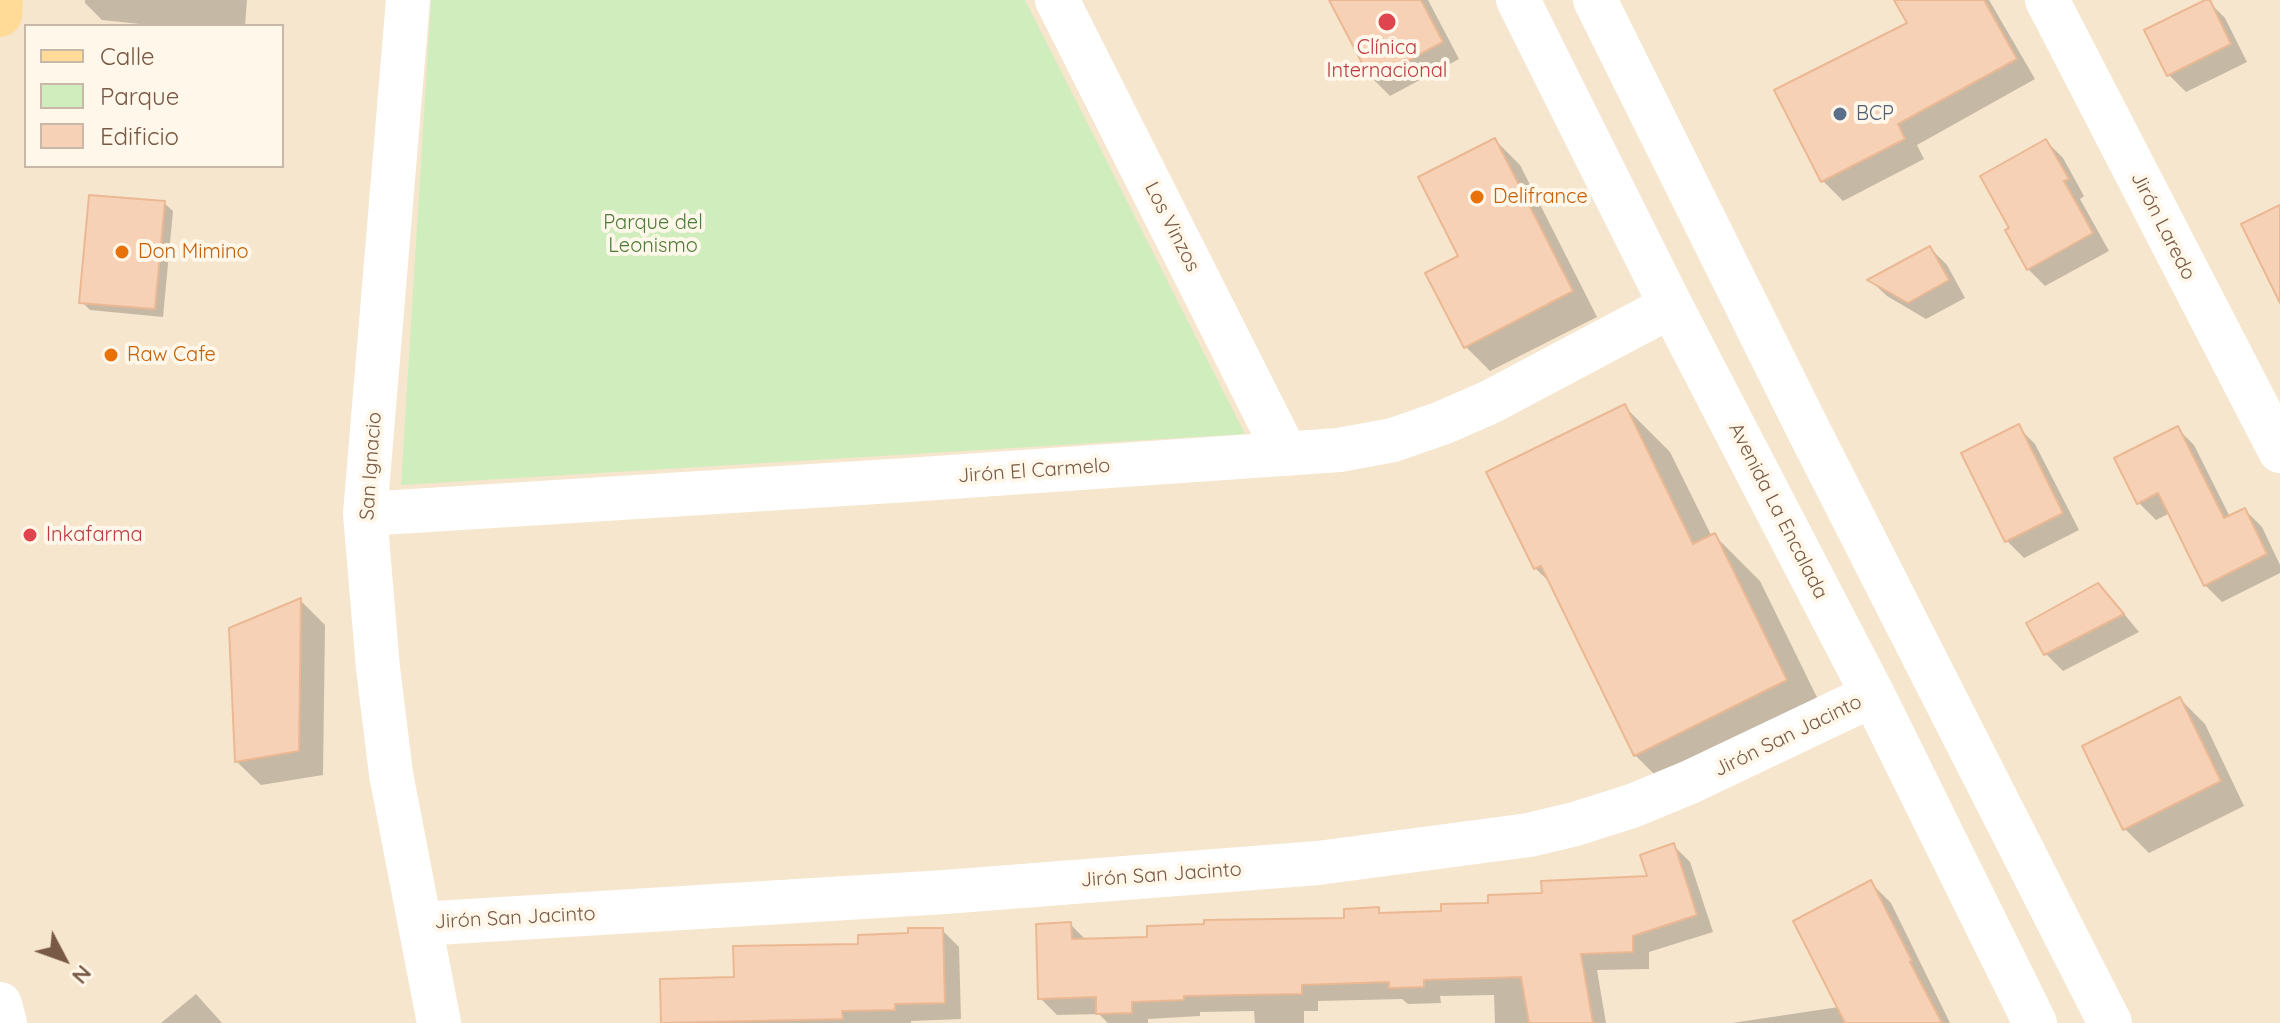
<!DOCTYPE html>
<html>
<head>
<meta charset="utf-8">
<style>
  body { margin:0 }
  #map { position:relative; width:2280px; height:1023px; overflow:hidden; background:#fff4e1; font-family:Quicksand,sans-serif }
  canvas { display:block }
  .legend { position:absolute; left:24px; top:24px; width:260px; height:144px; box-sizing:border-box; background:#fff7e9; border:2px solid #c9b8a7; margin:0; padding:10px 14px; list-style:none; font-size:24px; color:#785945 }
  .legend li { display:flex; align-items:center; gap:16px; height:40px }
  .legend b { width:40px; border:2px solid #c9b8a7 }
  .north { position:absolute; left:24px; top:919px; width:80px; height:80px; -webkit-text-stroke:6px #fff7e9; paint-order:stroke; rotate:131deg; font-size:22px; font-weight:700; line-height:32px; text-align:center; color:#785945 }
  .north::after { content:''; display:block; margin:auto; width:28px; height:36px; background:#785945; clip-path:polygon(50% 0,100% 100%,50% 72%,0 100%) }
</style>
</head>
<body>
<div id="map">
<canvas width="2280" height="1023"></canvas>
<ul class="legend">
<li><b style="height:10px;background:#ffdb97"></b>Calle</li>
<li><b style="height:22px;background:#d0edbe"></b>Parque</li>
<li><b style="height:22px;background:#f7d1b6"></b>Edificio</li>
</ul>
<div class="north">N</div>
</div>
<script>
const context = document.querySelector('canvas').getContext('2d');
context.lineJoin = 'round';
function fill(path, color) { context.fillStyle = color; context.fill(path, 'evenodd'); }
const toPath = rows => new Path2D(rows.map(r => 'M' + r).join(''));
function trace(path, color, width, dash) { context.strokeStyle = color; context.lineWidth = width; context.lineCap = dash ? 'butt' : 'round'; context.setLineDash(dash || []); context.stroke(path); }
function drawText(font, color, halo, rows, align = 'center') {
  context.font = font + ' Quicksand,sans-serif'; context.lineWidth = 8; context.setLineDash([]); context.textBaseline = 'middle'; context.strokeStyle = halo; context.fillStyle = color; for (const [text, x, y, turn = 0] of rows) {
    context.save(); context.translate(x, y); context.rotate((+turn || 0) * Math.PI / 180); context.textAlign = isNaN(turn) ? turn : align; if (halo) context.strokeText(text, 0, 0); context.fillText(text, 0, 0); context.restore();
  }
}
const residential = toPath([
  [0,0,2280,0,2280,1023,0,1023],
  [26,26,282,26,282,166,26,166]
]);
const green = toPath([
  [431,0,1025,0,1245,434,401,485]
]);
const shadow = toPath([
  [85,0,247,0,245,26,159,26,102,20,85,3],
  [1339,0,1428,0,1459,59,1390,96,1373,79,1333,3],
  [1896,0,1989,0,2035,79,1917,145,1924,159,1843,201,1823,181,1910,24],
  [2208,1,2225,18,2247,62,2186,92,2169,75],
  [1495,140,1520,165,1597,317,1490,371,1465,346,1461,257],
  [2046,141,2063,158,2084,196,2080,199,2109,251,2045,286,2028,269],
  [164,203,173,211,163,317,90,310,82,302],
  [1930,248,1947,265,1965,298,1926,319,1887,296,1870,280],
  [1624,406,1670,452,1712,537,1715,536,1760,581,1831,726,1680,800,1635,755,1553,585,1535,568],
  [2018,427,2035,444,2079,530,2024,558,2007,541],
  [2177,428,2194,445,2230,517,2245,510,2262,527,2280,565,2280,573,2222,602,2205,585,2170,513,2156,520,2139,503],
  [301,601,325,625,323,775,261,785,236,761],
  [2115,603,2139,632,2063,671,2046,654,2029,624],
  [2180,699,2205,724,2244,806,2149,853,2125,829],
  [1673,845,1690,862,1713,932,1649,952,1649,969,1597,970,1606,1023,1495,1023,1494,995,1440,996,1441,1003,1408,1004,1402,999,1318,1001,1318,1011,1304,1011,1304,1023,1255,1023,1254,1011,1200,1012,1200,1016,1148,1019,1148,1023,1108,1023,1099,1014,1057,1015,1040,998,1070,924,1087,941,1149,939,1346,920,1378,910,1384,915,1443,913,1650,878],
  [1871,883,1891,903,1950,1023,1732,1023,1839,1007],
  [942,930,959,947,961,1019,911,1021,911,1023,663,1023,662,981,736,979,860,946],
  [196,994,222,1023,161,1023]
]);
const building = toPath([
  [1329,0,1421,0,1443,42,1371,80,1329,0],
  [1894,0,1984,0,2017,59,1898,124,1905,139,1821,182,1774,90,1907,23,1894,0],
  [2205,0,2210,0,2231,44,2167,76,2144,30,2205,0],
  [1495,138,1573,291,1464,348,1425,273,1458,256,1418,177,1495,138],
  [2046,139,2069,179,2064,181,2093,233,2027,270,2005,230,2009,228,1980,176,2046,139],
  [89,195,165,201,155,309,79,303,89,195],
  [2280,205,2280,303,2241,224,2280,205],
  [1930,246,1949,280,1908,303,1867,280,1930,246],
  [1625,404,1693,544,1715,533,1787,680,1634,756,1541,566,1534,569,1486,472,1625,404],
  [2019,424,2063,513,2005,542,1961,453,2019,424],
  [2178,426,2224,518,2245,508,2267,554,2204,586,2158,493,2137,504,2114,458,2178,426],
  [2098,583,2124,614,2044,655,2026,623,2098,583],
  [301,598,299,751,235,762,229,628,301,598],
  [2180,697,2221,781,2123,830,2082,746,2180,697],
  [1674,843,1697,915,1633,936,1633,952,1581,954,1593,1023,1529,1023,1521,977,1424,980,1424,987,1389,988,1389,982,1302,985,1302,994,1184,996,1184,1000,1132,1002,1132,1013,1096,1014,1096,997,1038,999,1036,924,1071,922,1072,939,1147,937,1147,926,1204,924,1204,920,1344,918,1344,909,1379,907,1379,913,1441,911,1441,904,1488,903,1488,895,1542,893,1541,881,1647,876,1640,855,1674,843],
  [1871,880,1912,961,1910,962,1942,1023,1845,1023,1793,921,1871,880],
  [908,928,943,928,945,1003,895,1004,895,1010,842,1011,843,1019,661,1023,660,979,734,977,733,946,858,944,858,935,908,933,908,928]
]);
const minor = toPath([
  [408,0,365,514,378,668,391,774,439,1023],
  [1057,0,1286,454],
  [2047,0,2280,451],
  [365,514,908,480,1339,450,1393,440,1442,423,1490,402,1671,306],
  [420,924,945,892,1318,863,1529,835,1575,824,1632,806,1690,782,1873,695]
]);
const tertiary = toPath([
  [0,1004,5,1023]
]);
const secondary = toPath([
  [1518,0,1671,306,1873,695,2035,1023],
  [1595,0,1808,429,2110,1023]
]);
const primary = toPath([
  [0,15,1,0]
]);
const markers = [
  [1387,22,10,"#e0444e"],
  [1840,114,8,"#5c6f8a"],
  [1477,197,8,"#e8710a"],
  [122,252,8,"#e8710a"],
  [111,355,8,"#e8710a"],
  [30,535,8,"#e0444e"]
];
const healthNames = [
  ["Clínica",1387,48],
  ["Internacional",1387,71],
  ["Inkafarma",46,535,"left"]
];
const serviceNames = [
  ["BCP",1856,114]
];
const foodNames = [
  ["Delifrance",1493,197],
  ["Don Mimino",138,252],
  ["Raw Cafe",127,355]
];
const parkNames = [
  ["Parque del",653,223],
  ["Leonismo",653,246]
];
const streetNames = [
  ["Jirón Laredo",2163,226,63],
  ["Los Vinzos",1172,227,63],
  ["San Ignacio",371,466,-86],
  ["Jirón El Carmelo",1034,471,-4],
  ["Avenida La Encalada",1778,511,63],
  ["Jirón San Jacinto",1788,736,-26],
  ["Jirón San Jacinto",1161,875,-4],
  ["Jirón San Jacinto",515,918,-3]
];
fill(residential, '#f7e6ce');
fill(green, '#d0edbe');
fill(shadow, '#0003');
fill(building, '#f7d1b6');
trace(building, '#ebb894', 2);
trace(minor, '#fff', 44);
trace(tertiary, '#fff', 44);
trace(secondary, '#fff', 44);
trace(primary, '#ffdb97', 44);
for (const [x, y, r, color] of markers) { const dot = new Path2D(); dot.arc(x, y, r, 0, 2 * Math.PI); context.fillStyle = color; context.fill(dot); trace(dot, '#fff7e9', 3); }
drawText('20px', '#be3a42', '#fff7e9', healthNames);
drawText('20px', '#4e5e75', '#fff7e9', serviceNames, 'left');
drawText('20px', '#c56008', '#fff7e9', foodNames, 'left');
drawText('20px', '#4b7a39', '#fff7e9', parkNames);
drawText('20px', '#785945', '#fff7e9', streetNames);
</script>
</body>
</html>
